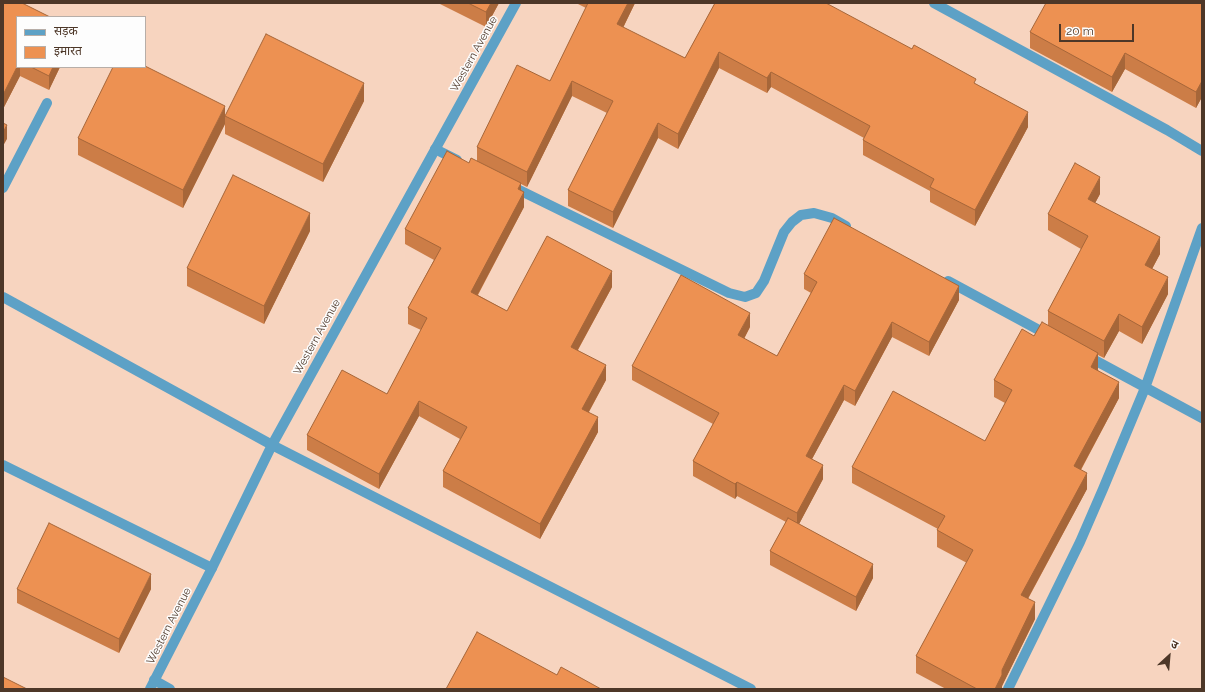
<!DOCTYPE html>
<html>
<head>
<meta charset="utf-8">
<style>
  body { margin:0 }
  #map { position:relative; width:1205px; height:692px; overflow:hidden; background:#f7d4bf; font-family:Raleway,"Noto Sans Devanagari",sans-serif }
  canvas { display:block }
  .frame { position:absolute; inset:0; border:4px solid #4d3728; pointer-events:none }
  .legend { position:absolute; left:16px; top:16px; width:130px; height:52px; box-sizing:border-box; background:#fdfdfd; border:1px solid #b7aea8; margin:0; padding:5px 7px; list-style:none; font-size:12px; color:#4d3728 }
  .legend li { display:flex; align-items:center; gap:8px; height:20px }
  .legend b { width:20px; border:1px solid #b7aea8 }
  .north { position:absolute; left:1149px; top:636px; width:40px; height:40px; -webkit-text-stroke:3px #fdfdfd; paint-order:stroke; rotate:26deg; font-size:11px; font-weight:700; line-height:16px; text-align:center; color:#4d3728 }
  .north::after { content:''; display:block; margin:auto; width:14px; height:18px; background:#4d3728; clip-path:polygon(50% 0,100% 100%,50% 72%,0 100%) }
  .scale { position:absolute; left:1059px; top:24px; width:75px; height:18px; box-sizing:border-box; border:2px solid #4d3728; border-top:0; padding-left:5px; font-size:12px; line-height:14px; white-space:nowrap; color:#4d3728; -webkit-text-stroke:3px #fdfdfd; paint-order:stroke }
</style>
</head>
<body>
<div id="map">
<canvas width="1205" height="692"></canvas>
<div class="frame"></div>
<ul class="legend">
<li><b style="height:5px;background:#5da1c6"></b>सड़क</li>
<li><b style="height:11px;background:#ed9152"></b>इमारत</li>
</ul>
<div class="north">उ</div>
<div class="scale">20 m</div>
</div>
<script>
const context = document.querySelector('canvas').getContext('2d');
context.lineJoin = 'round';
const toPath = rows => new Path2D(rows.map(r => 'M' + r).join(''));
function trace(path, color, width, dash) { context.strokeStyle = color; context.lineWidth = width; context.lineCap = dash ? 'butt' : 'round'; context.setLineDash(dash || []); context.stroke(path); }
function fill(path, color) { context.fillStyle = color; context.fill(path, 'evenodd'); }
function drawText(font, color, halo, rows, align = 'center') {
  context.font = font + ' Raleway,sans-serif'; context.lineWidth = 3; context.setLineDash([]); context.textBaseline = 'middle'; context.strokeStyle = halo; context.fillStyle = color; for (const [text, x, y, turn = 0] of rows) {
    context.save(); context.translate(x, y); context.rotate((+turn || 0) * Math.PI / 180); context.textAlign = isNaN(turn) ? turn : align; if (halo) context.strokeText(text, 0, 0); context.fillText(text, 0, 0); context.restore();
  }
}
const service = toPath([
  [3,188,47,103],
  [154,680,170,689]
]);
const minor = toPath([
  [934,3,1167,130,1202,151],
  [435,149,457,160],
  [513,187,729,293,745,297,756,293,764,281,784,232,792,222,801,215,814,213,832,218,846,226],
  [948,281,1050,336],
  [3,297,272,445,751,689],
  [1087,356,1202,418],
  [3,465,212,568],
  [1008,689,1080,542,1103,489,1145,388,1202,228]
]);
const tertiary = toPath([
  [150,689,212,568,272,445,516,3]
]);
const wall = toPath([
  [3,3,17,17,17,67,60,67,49,90,20,76,3,109],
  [438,3,499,3,486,27],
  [576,3,635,3,623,28,685,58,715,3,976,84,1028,127,975,226,930,202,930,191,863,155,863,140,864,138,771,87,767,93,719,68,678,149,658,138,613,228,568,206,568,190,607,113,572,96,527,187,521,184,521,190,524,207,478,295,507,311,612,287,578,350,606,380,589,412,598,432,540,539,443,487,443,471,460,439,419,416,379,489,307,450,307,435,387,394,421,330,408,324,408,308,434,260,405,244,405,229,469,163,477,161,477,147,550,81,586,8],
  [1202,3,1202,97,1196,108,1125,69,1112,92,1030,48,1030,32],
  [364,101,323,182,225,134,225,116],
  [225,124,183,208,78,155,78,138],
  [1100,194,1095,203,1160,254,1152,269,1168,294,1142,344,1119,331,1104,358,1098,355,1098,370,1119,398,1081,470,1087,489,1028,599,1035,619,1002,686,1002,689,946,689,916,673,916,656,967,563,937,547,937,530,938,529,852,483,852,467,985,441,1005,403,994,397,994,380,1034,336,1048,326,1048,311,1081,249,1048,230,1048,214],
  [310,231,264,324,187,286,187,268],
  [804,274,959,300,929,356,892,337,855,406,844,400,812,459,823,479,799,524,873,578,856,611,770,565,770,551,786,522,737,496,735,499,693,476,693,461,713,424,632,380,632,366,750,327,744,339,777,356,811,293,804,289],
  [17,589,151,589,119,653,17,603]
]);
const shadedWall = toPath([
  [491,3,499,3,486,27,486,12],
  [628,3,635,3,617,40,617,24],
  [719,52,719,68,678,149,678,134],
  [1125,53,1125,69,1112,92,1112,77],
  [17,67,20,67,20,76,3,109,3,95],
  [53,67,60,67,49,90,49,76],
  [771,72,771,87,767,93,767,78],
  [572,81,572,96,527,187,527,172],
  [1202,81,1202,97,1196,108,1196,92],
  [364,83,364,101,323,182,323,164],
  [225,106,225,124,183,208,183,190],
  [1028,112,1028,127,975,226,975,210],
  [658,123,658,138,613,228,613,212],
  [7,125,7,139,3,146,3,132],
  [1100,177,1100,194,1088,216,1088,199],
  [521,183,521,198,524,192,524,207,471,307,471,292],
  [310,213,310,231,264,324,264,306],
  [1160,237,1160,254,1145,282,1145,265],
  [612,271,612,287,571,362,571,347],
  [1168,277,1168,294,1142,344,1142,327],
  [959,286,959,300,929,356,929,342],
  [750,313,750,327,738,350,738,335],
  [1119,314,1119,331,1104,358,1104,341],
  [892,322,892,337,855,406,855,391],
  [1098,353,1098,369,1091,383,1091,367],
  [606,365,606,380,582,424,582,409],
  [1119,382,1119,398,1074,482,1074,466],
  [844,385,844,400,806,470,806,456],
  [419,401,419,416,379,489,379,474],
  [598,417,598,432,540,539,540,524],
  [823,465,823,479,797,528,797,513],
  [1087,473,1087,489,1021,611,1021,595],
  [737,482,737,496,735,499,735,484],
  [873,564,873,578,856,611,856,597],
  [151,574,151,589,119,653,119,639],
  [1035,602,1035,619,1002,686,1002,689,995,689,1002,670]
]);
const building = toPath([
  [3,3,22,3,50,17,17,17,17,67,3,95,3,3],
  [468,3,491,3,486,12,468,3],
  [588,3,628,3,617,24,685,58,715,3,826,3,912,49,914,45,976,79,974,83,1028,112,975,210,930,187,934,179,863,140,870,126,771,72,767,78,719,52,678,134,658,123,613,212,568,190,613,101,572,81,527,172,477,147,517,65,550,81,588,3],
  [1046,3,1202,3,1202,81,1196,92,1125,53,1112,77,1030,32,1046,3],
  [266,34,364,83,323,164,225,116,266,34],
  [145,66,225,106,183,190,78,138,113,67,145,67,145,66],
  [31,67,53,67,49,76,31,67],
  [3,123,7,125,3,132,3,123],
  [447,151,469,163,471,158,521,183,518,189,524,192,471,292,507,311,547,236,612,271,571,347,606,365,582,409,598,417,540,524,443,471,467,427,419,401,379,474,307,435,342,370,387,394,427,318,408,308,441,248,405,229,447,151],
  [1075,163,1100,177,1088,199,1160,237,1145,265,1168,277,1142,327,1119,314,1104,341,1048,311,1088,236,1048,214,1075,163],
  [233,175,310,213,264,306,187,268,233,175],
  [834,218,959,286,929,342,892,322,855,391,844,385,806,456,823,465,797,513,737,482,735,484,693,461,719,413,632,366,681,275,750,313,738,335,777,356,817,282,804,274,834,218],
  [1042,322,1098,353,1091,367,1119,382,1074,466,1087,473,1021,595,1035,602,1002,670,1002,675,995,689,977,689,916,656,973,550,937,530,945,516,852,467,893,391,985,441,1012,390,994,380,1022,329,1034,336,1042,322],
  [788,518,873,564,856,597,770,551,788,518],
  [49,523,151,574,119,639,17,589,49,523],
  [477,632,557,675,561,667,601,689,446,689,477,632],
  [3,677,27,689,3,689,3,677]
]);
const streetNames = [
  ["Western Avenue",474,54,-61],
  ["Western Avenue",317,337,-61],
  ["Western Avenue",169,626,-63]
];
trace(service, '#5da1c6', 10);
trace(minor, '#5da1c6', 10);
trace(tertiary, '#5da1c6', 10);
fill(wall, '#cc7d47');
fill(shadedWall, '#a66639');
fill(building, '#ed9152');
trace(building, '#a66639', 1);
drawText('11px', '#4d3728', '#fdfdfd', streetNames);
</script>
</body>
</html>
